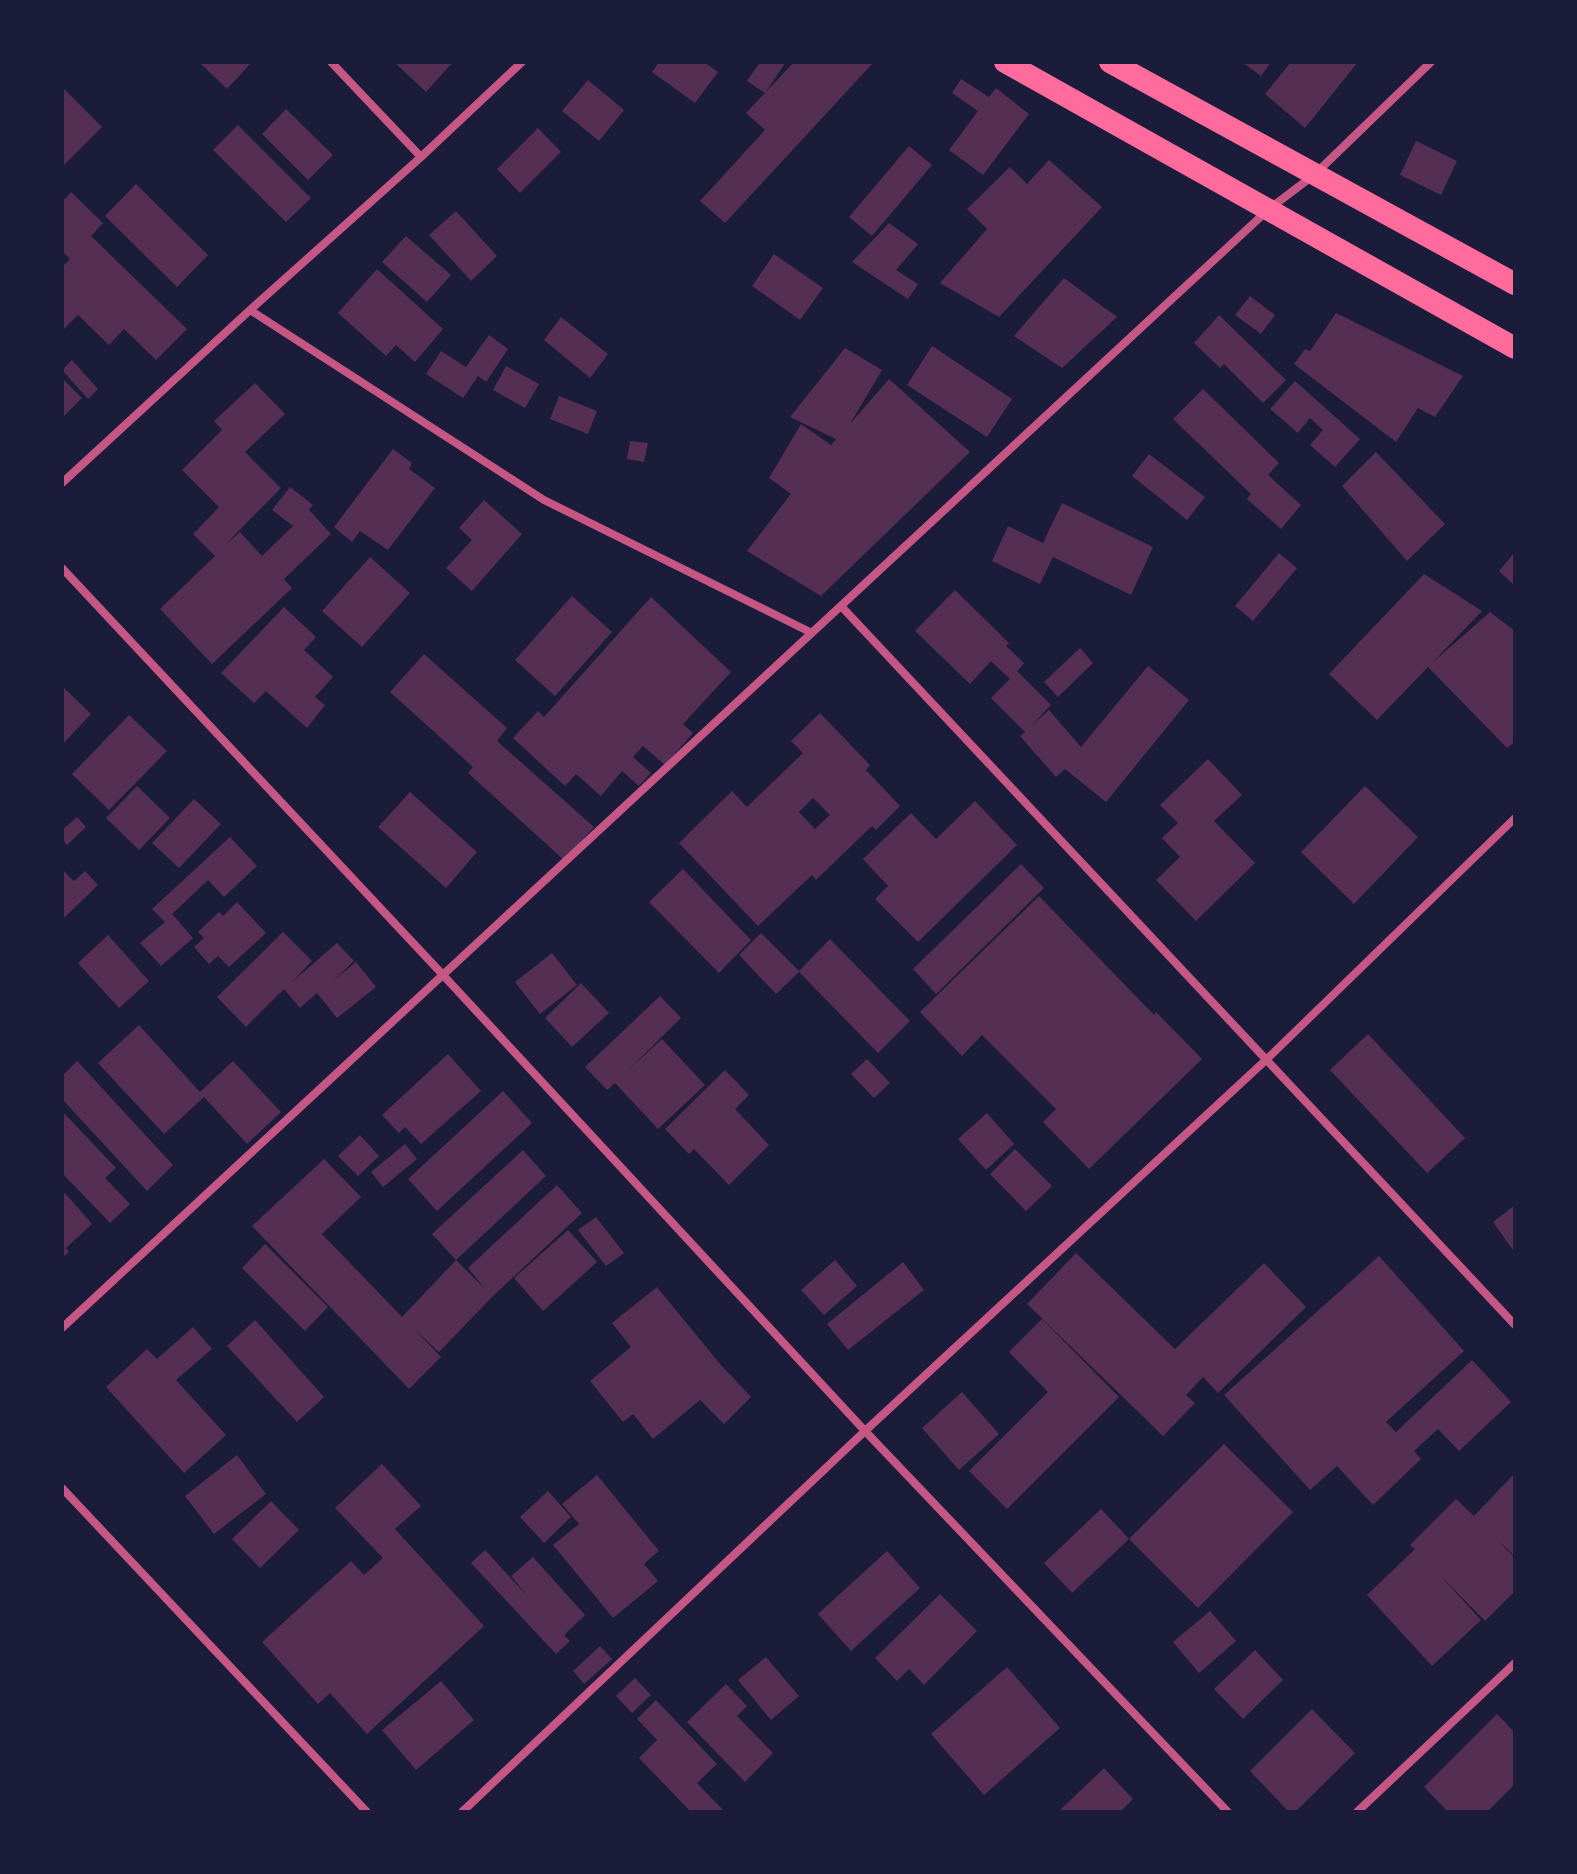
<!DOCTYPE html>
<html>
<head>
<meta charset="utf-8">
<style>
  body { margin:0 }
  #map { position:relative; width:1577px; height:1874px; overflow:hidden; background:#1b1b3a; font-family:"Fira Sans",sans-serif }
  canvas { display:block }
  .frame { position:absolute; inset:0; border:64px solid #1b1b3a; pointer-events:none }
</style>
</head>
<body>
<div id="map">
<canvas width="1577" height="1874"></canvas>
<div class="frame"></div>
</div>
<script>
const context = document.querySelector('canvas').getContext('2d');
context.lineJoin = 'round';
function fill(path, color) { context.fillStyle = color; context.fill(path, 'evenodd'); }
const toPath = rows => new Path2D(rows.map(r => 'M' + r).join(''));
function trace(path, color, width, dash) { context.strokeStyle = color; context.lineWidth = width; context.lineCap = dash ? 'butt' : 'round'; context.setLineDash(dash || []); context.stroke(path); }
const building = toPath([
  [199,62,252,62,227,89],
  [394,62,453,62,426,92],
  [659,62,704,62,718,72,695,103,652,72],
  [760,62,786,62,765,93,747,81],
  [794,62,874,62,725,223,700,201,765,130,746,113],
  [1242,62,1271,62,1261,76],
  [1291,62,1358,62,1305,128,1265,94],
  [961,79,989,97,996,88,1029,114,983,175,949,150,978,111,952,93],
  [588,80,624,110,599,141,562,111],
  [62,87,102,127,62,167],
  [286,109,333,155,308,180,262,134],
  [238,125,311,198,286,222,213,150],
  [538,128,561,152,520,193,497,169],
  [1416,141,1457,161,1441,195,1400,175],
  [909,146,932,165,872,236,849,217],
  [1049,160,1102,207,999,317,940,283,987,229,967,209,1010,167,1027,184],
  [136,184,208,255,177,287,105,216],
  [71,192,103,223,91,236,187,329,156,360,124,329,109,345,78,315,62,331,62,267,70,259,62,251,62,202],
  [456,211,497,256,471,281,429,235],
  [889,223,918,244,896,270,918,284,908,299,852,262],
  [406,236,451,275,427,302,382,262],
  [774,254,823,288,800,320,752,286],
  [377,269,443,329,415,362,396,345,386,356,338,313],
  [1064,278,1117,317,1062,368,1014,336],
  [1250,296,1275,315,1261,334,1235,315],
  [1336,313,1463,376,1435,417,1418,408,1396,442,1294,364,1305,349,1310,351],
  [1219,315,1286,380,1263,403,1224,364,1220,368,1194,343],
  [561,317,608,354,590,378,544,340],
  [489,335,508,349,486,382,478,376,463,398,426,374,441,351,466,367],
  [932,346,1012,399,987,437,907,385],
  [845,348,882,370,850,424,889,379,970,452,821,596,747,551,791,494,769,478,801,424,831,445,836,439,790,417],
  [72,360,98,389,88,399,62,370],
  [506,366,539,384,525,408,493,390],
  [62,378,82,398,62,418],
  [1295,381,1360,439,1335,467,1310,445,1323,430,1310,418,1298,433,1270,409],
  [255,383,285,414,245,452,281,488,225,545,240,532,262,556,293,526,272,510,290,487,313,505,309,510,331,534,284,579,292,588,212,664,160,609,215,556,193,534,219,507,182,470,222,430,214,421],
  [1203,389,1279,463,1268,475,1301,505,1281,529,1247,499,1251,494,1173,419],
  [559,396,597,411,588,434,550,419],
  [630,441,648,443,644,462,627,459],
  [393,449,412,463,409,469,435,488,388,550,360,531,352,542,334,527],
  [1376,452,1445,524,1407,561,1342,486],
  [1149,454,1205,497,1187,520,1132,476],
  [484,500,522,534,472,591,446,568,472,540,459,528],
  [1062,503,1153,547,1131,595,1053,557,1040,584,992,561,1008,526,1043,543],
  [1515,552,1515,586,1499,571],
  [1279,553,1297,568,1253,621,1235,606],
  [370,557,410,593,362,647,322,611],
  [1424,574,1482,611,1432,663,1490,612,1515,631,1515,742,1507,748,1428,667,1377,720,1329,674],
  [955,590,1009,643,1006,646,1024,663,1017,671,1051,705,1031,726,1049,710,1081,747,1148,666,1189,700,1106,802,1065,769,1056,777,1020,736,1025,732,991,698,1010,679,991,661,970,684,915,631],
  [572,596,612,632,555,696,515,660],
  [651,597,731,672,683,724,693,733,665,765,643,746,633,757,651,773,639,786,622,771,601,796,576,774,565,786,513,738,538,711,544,717],
  [284,607,316,637,304,650,333,677,315,697,325,705,307,728,266,691,254,703,221,673],
  [1080,648,1093,663,1058,697,1044,682],
  [424,654,507,728,497,741,594,827,564,860,468,773,473,767,390,692],
  [62,686,91,714,62,745],
  [820,713,870,765,866,770,900,806,876,830,872,826,816,880,812,875,758,926,679,843,732,791,747,807,803,753,791,741],
  [813,798,830,815,815,829,799,812],
  [129,715,167,751,109,810,72,774],
  [1208,759,1242,795,1214,821,1255,863,1196,921,1156,880,1180,857,1162,838,1178,823,1160,805],
  [137,786,170,818,139,850,106,818],
  [1365,786,1418,837,1354,904,1301,852],
  [410,792,477,852,446,888,378,827],
  [194,799,221,824,179,868,152,843],
  [975,801,1017,845,918,942,875,899,888,886,863,859,911,813,936,839],
  [77,817,86,827,67,845,62,839,62,830],
  [230,837,257,866,224,897,208,880,172,914,193,938,161,966,140,943,165,922,152,909],
  [1021,864,1044,888,936,994,913,969],
  [62,869,74,881,85,871,98,885,62,920],
  [683,869,751,940,719,973,649,902],
  [1039,896,1154,1015,1156,1012,1202,1059,1089,1169,1043,1122,1056,1109,982,1035,962,1056,920,1012],
  [237,902,266,933,229,967,218,956,209,964,194,947,204,938,198,932,219,912,223,916],
  [283,932,312,961,292,982,337,943,354,961,333,981,356,962,376,987,337,1018,317,993,300,1008,284,989,246,1027,217,997],
  [761,933,799,971,830,939,910,1021,878,1053,799,972,776,994,739,955],
  [108,935,149,981,119,1008,78,963],
  [552,953,577,985,540,1014,515,982],
  [581,983,609,1013,572,1047,545,1018],
  [660,996,681,1018,627,1071,662,1039,705,1085,658,1129,615,1083,607,1090,585,1067],
  [139,1025,200,1092,233,1061,281,1112,247,1144,204,1097,164,1134,98,1063],
  [1368,1034,1465,1138,1427,1173,1330,1070],
  [448,1054,481,1091,421,1144,405,1127,399,1133,382,1115],
  [867,1059,890,1083,874,1098,851,1074],
  [77,1061,173,1165,147,1191,62,1099,62,1076],
  [725,1070,749,1095,735,1109,769,1145,729,1185,694,1149,689,1154,665,1129],
  [503,1091,532,1123,437,1211,408,1179],
  [62,1111,116,1168,105,1178,130,1204,110,1223,62,1173],
  [987,1113,1014,1144,986,1170,958,1139],
  [360,1135,379,1156,358,1176,338,1156],
  [405,1144,417,1159,383,1187,371,1172],
  [1015,1149,1052,1186,1026,1211,990,1174],
  [523,1150,546,1176,456,1260,486,1290,468,1268,557,1185,582,1213,493,1296,439,1352,414,1329,441,1357,409,1389,252,1226,324,1159,361,1197,322,1234,402,1317,456,1260,432,1234],
  [65,1193,92,1224,66,1248,69,1252,62,1258,62,1196],
  [1515,1205,1515,1253,1493,1222],
  [596,1217,624,1253,606,1266,578,1230],
  [568,1230,597,1262,543,1311,514,1278],
  [265,1244,328,1307,305,1331,242,1268],
  [1076,1253,1175,1349,1264,1263,1306,1307,1218,1393,1203,1377,1186,1395,1195,1403,1163,1436,1027,1304],
  [1379,1256,1464,1351,1386,1422,1396,1432,1472,1360,1511,1402,1459,1451,1438,1429,1414,1451,1421,1459,1373,1505,1337,1466,1310,1490,1224,1395],
  [835,1260,857,1286,824,1315,801,1290],
  [903,1262,924,1290,848,1350,827,1324],
  [657,1287,720,1364,751,1397,724,1424,700,1400,653,1439,633,1414,623,1422,590,1381,631,1347,612,1323],
  [1042,1319,1119,1397,1007,1509,969,1471,1048,1392,1009,1352],
  [255,1320,324,1397,297,1422,227,1346],
  [193,1327,212,1349,176,1380,226,1435,184,1473,106,1387,147,1349,157,1359],
  [962,1392,999,1434,959,1470,922,1428],
  [1224,1444,1293,1512,1198,1608,1129,1539],
  [237,1455,266,1494,214,1534,185,1496],
  [382,1464,421,1506,395,1529,484,1626,367,1734,330,1693,318,1704,262,1642,351,1561,364,1575,383,1558,335,1508],
  [1515,1473,1515,1556,1497,1540,1515,1558,1515,1591,1485,1621,1437,1572,1481,1620,1432,1666,1367,1595,1415,1549,1410,1545,1456,1499,1474,1516],
  [597,1475,659,1551,644,1564,658,1581,613,1618,553,1545,579,1524,562,1504],
  [548,1491,571,1517,544,1543,520,1517],
  [271,1501,299,1530,260,1568,232,1539],
  [1101,1509,1129,1539,1072,1593,1044,1563],
  [485,1550,529,1598,511,1576,533,1557,585,1615,564,1635,570,1641,556,1654,471,1563],
  [887,1551,920,1588,851,1651,818,1614],
  [940,1594,977,1631,924,1685,909,1669,897,1681,875,1658],
  [1210,1611,1236,1641,1199,1673,1173,1642],
  [600,1646,612,1659,584,1684,573,1671],
  [1255,1650,1283,1680,1243,1719,1214,1689],
  [766,1657,799,1696,771,1720,738,1680],
  [1007,1667,1060,1728,984,1795,931,1734],
  [635,1678,651,1695,632,1713,616,1696],
  [441,1681,474,1720,416,1770,382,1730],
  [726,1684,747,1706,737,1716,773,1753,745,1782,687,1722],
  [656,1700,717,1764,697,1783,725,1812,691,1812,639,1758,657,1740,637,1719],
  [1312,1709,1355,1753,1295,1812,1289,1812,1250,1771],
  [1497,1714,1515,1733,1515,1784,1487,1812,1448,1812,1424,1787],
  [1104,1768,1133,1799,1120,1812,1058,1812]
]);
const minor = toPath([
  [331,62,421,157],
  [250,310,544,500,812,633],
  [62,483,250,310,421,157,522,62],
  [62,568,443,975,865,1431,1228,1812],
  [841,606,1515,1325],
  [62,1328,1269,209,1314,175,1431,62],
  [62,1488,367,1812],
  [462,1812,865,1431,1267,1059,1515,818],
  [1357,1812,1515,1663]
]);
const trunk = toPath([
  [1005,62,1515,348],
  [1110,62,1515,284]
]);
fill(building, '#542f53');
trace(minor, '#c65784', 8);
trace(trunk, '#ff6b9d', 22);
</script>
</body>
</html>
